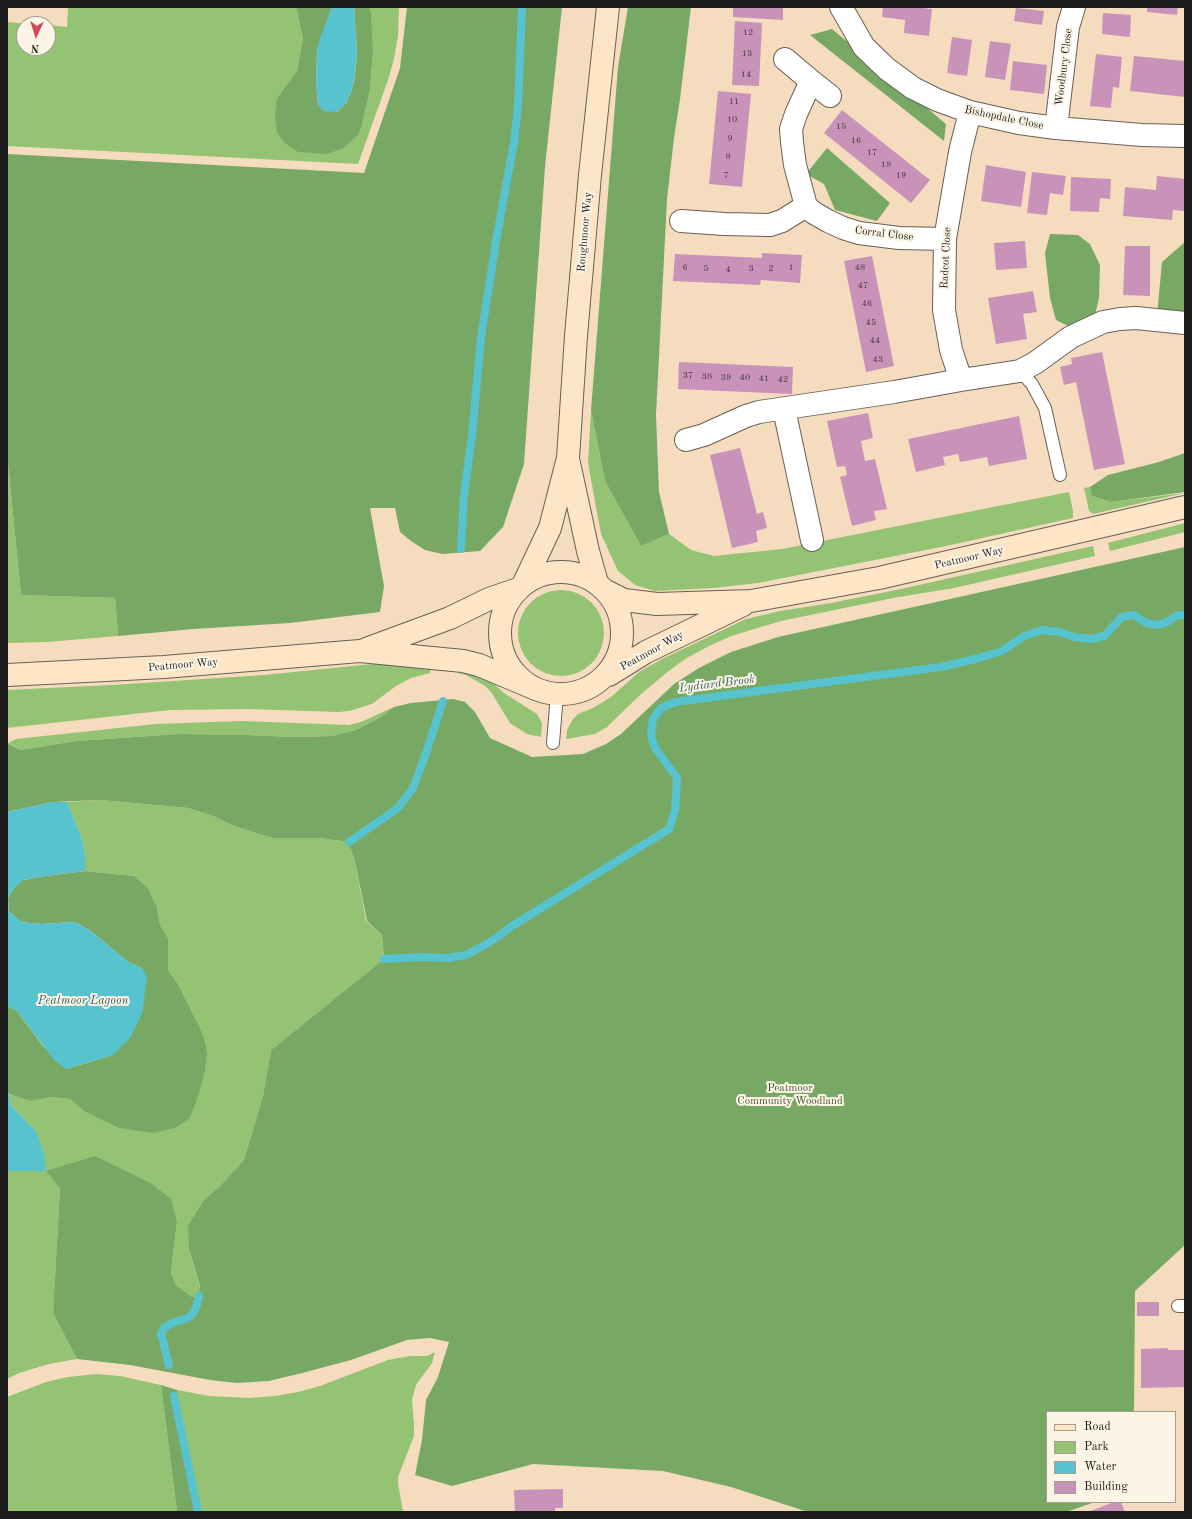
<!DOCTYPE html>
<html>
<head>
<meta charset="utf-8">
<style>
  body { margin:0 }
  #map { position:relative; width:1192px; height:1519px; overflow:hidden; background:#f5dcbf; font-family:"Old Standard TT",serif }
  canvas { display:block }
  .frame { position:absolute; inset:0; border:8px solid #1c1c1c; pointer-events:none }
  .legend { position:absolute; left:1046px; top:1411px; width:130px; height:92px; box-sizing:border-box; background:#fcf5e5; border:1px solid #a29e95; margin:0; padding:5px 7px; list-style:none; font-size:12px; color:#1c1c1c }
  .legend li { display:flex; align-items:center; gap:8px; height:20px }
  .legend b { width:20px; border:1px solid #a29e95 }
  .north { position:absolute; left:16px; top:16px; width:40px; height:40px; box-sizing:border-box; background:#fcf5e5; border:1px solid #a29e95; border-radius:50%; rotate:184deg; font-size:11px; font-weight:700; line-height:16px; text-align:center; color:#1c1c1c }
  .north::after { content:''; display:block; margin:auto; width:14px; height:18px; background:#d1495b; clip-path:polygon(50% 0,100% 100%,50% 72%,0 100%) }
</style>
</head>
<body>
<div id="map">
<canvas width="1192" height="1519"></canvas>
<div class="frame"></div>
<ul class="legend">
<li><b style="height:5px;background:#fde5c5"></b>Road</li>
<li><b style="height:11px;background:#94c373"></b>Park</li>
<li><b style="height:11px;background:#57c3cf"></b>Water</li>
<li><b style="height:11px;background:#c993b9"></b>Building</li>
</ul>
<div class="north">N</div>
</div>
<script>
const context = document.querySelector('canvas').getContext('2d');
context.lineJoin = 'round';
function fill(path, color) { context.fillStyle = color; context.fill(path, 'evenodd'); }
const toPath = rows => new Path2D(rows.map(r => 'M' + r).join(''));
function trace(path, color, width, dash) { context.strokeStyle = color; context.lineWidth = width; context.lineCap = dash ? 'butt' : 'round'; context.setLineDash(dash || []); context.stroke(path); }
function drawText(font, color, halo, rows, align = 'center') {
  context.font = font + ' "Old Standard TT",serif'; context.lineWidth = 4; context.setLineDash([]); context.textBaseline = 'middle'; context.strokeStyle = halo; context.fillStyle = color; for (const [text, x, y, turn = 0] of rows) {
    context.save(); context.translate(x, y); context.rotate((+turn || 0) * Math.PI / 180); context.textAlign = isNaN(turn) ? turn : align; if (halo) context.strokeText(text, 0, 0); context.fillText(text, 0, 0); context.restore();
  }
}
const green = toPath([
  [68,7,296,7,303,39,297,71,277,98,362,125,370,90,373,52,369,7,399,7,398,36,394,59,388,80,358,164,7,146,7,22,28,24,24,24,24,48,48,48,48,25,67,27],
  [591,410,605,481,641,546,669,534,691,550,714,556,782,549,1069,492,1073,511,1073,518,946,546,758,583,713,588,655,591,635,585,618,571,601,534,588,463],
  [7,453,21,595,115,598,118,636,47,642,7,643],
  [1090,487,1092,496,1111,502,1185,493,1093,514,1089,511,1084,488],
  [1185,523,1185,532,1110,551,1108,543],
  [1093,546,1095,556,954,588,893,598,781,621,731,636,707,647,685,659,670,670,641,694,607,727,595,734,566,739,567,730,573,719,578,714,593,708,611,697,639,672,662,659,746,619,780,611,831,603,901,589],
  '518 633a43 43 0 1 1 86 0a43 43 0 1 1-86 0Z',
  [382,663,431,667,430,673,411,678,396,686,372,704,349,711,338,712,248,709,170,710,7,728,7,690,112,685,264,675],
  [458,669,492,682,504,693,537,714,542,723,541,737,527,734,510,723,491,692,485,686,466,675,458,673],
  [394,707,381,717,356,730,332,736,291,737,249,735,179,734,76,741,20,750,8,743,16,739,156,724,241,721,349,725,361,722],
  [101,800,188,808,213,816,234,826,272,838,320,838,349,842,354,857,366,921,382,935,384,959,271,1050,263,1096,244,1160,220,1186,204,1200,189,1250,200,1287,199,1296,192,1297,176,1285,171,1272,177,1222,47,1171,60,1187,53,1313,77,1359,49,1364,19,1373,7,1379,7,1171,46,1170,36,1131,11,1106,9,1094,31,1101,52,1097,70,1099,84,1111,190,1118,205,1072,199,1026,178,984,168,970,168,938,160,925,157,907,148,888,134,876,85,871,85,854,81,836,67,802],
  [435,1352,432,1363,416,1385,412,1400,414,1424,414,1436,398,1477,398,1483,403,1512,201,1512,177,1390,209,1396,249,1398,275,1396,298,1392,320,1386,388,1360,410,1356,427,1356],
  [97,1374,120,1376,161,1385,177,1512,7,1512,7,1397,46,1382,68,1377]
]);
const forest = toPath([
  [296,7,332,7,317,51,316,82,318,104,337,112,346,103,352,90,355,75,357,54,354,7,369,7,371,14,373,52,370,90,362,125,358,135,343,148,328,154,298,152,285,143,277,133,275,116,277,98,297,71,303,39],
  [407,7,562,7,545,167,524,464,503,527,480,551,442,554,425,550,411,541,400,532,395,508,370,508,384,586,380,612,290,623,194,629,118,636,115,598,21,595,7,453,7,154,364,173,400,68],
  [628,7,691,7,680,99,674,138,667,199,656,415,659,492,669,534,641,546,605,481,591,410,618,67],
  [832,29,946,124,944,141,810,35],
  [827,148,890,203,877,221,835,210,824,184,806,174],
  [1050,234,1078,235,1090,244,1100,265,1099,298,1094,319,1078,331,1056,320,1050,298,1045,253],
  [1185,242,1185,311,1157,315,1162,262],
  [1185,453,1185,492,1111,502,1092,496,1090,487,1108,475,1159,462],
  [1185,547,1185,1245,1135,1291,1134,1412,1047,1412,1047,1502,1095,1502,1066,1512,808,1512,731,1487,663,1471,533,1464,452,1486,415,1475,422,1440,426,1400,438,1377,449,1342,430,1338,407,1340,351,1360,302,1373,269,1381,237,1383,210,1380,130,1365,77,1359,53,1313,60,1188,46,1171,95,1156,152,1184,171,1199,177,1222,171,1272,176,1285,192,1297,198,1296,200,1286,189,1249,188,1226,204,1200,220,1186,244,1160,263,1096,271,1050,384,959,382,935,367,921,354,857,348,842,320,838,272,838,234,826,213,816,188,808,101,800,53,802,7,812,7,743,20,750,76,741,179,734,249,735,291,737,332,736,356,730,381,717,394,707,411,703,453,699,465,702,475,712,490,738,532,757,583,754,606,744,621,734,674,684,699,668,731,652,778,637],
  [85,871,134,876,148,888,157,907,160,925,168,938,168,970,178,984,199,1026,204,1038,207,1053,205,1072,198,1096,190,1118,175,1128,153,1133,119,1128,84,1111,70,1099,52,1097,31,1101,9,1094,7,1091,7,1006,16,1010,43,1046,66,1069,113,1055,142,968,128,962,91,931,75,922,41,924,21,922,9,911,8,899,13,889,23,880,45,876],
  [161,1385,177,1390,201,1512,177,1512]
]);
const water = toPath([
  [332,7,354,7,357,54,355,75,352,90,346,103,337,112,323,111,318,104,316,82,317,51,320,38],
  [53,802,67,802,81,836,85,854,85,871,45,876,23,880,13,889,8,899,9,911,21,922,41,924,75,922,91,931,128,962,142,968,147,977,142,1014,130,1038,113,1055,66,1069,54,1060,16,1010,7,1006,7,812],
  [7,1091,9,1094,11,1106,36,1131,44,1154,46,1171,7,1171]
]);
const stream = toPath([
  [461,549,464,494,472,436,481,338,496,241,514,142,518,106,522,7],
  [349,842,398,808,413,788,425,756,443,701],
  [384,959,420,957,448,958,466,955,490,942,512,926,669,829,675,811,677,778,655,748,651,736,653,719,661,708,675,702,941,667,975,659,1002,651,1024,636,1042,630,1060,632,1074,637,1091,639,1104,636,1122,617,1134,615,1146,623,1159,625,1169,621,1177,615,1185,615],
  [169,1365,161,1333,164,1328,172,1323,188,1318,193,1313,197,1305,199,1296],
  [174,1396,198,1512]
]);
const building = toPath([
  [733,7,783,7,783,20,733,17],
  [883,7,921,7,921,8,932,9,929,36,904,33,905,20,882,17],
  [1147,7,1178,7,1177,15,1147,12],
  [1016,8,1044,11,1042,25,1014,21],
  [1103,13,1131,15,1130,37,1102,34],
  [735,21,762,23,759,86,732,85],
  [952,37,972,40,967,76,947,73],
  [990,41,1011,44,1005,80,985,77],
  [1096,54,1122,57,1119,88,1113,87,1111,108,1090,106],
  [1134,56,1185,61,1185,97,1130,91],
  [1013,61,1047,65,1044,94,1010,90],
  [718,91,751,94,742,187,709,184],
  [842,110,930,180,911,203,824,133],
  [986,165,1026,172,1021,207,981,201],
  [1032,172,1066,176,1063,195,1050,193,1047,215,1027,213],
  [1157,176,1185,179,1185,211,1173,210,1172,220,1123,216,1125,187,1156,190],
  [1071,177,1111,179,1110,199,1100,198,1099,212,1070,211],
  [1025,241,1027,268,996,270,994,243],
  [1125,246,1150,246,1150,296,1123,295],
  [762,253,802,255,800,283,761,280,760,285,673,281,675,254,762,258],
  [872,256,894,366,866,372,844,261],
  [1033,291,1037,312,1023,314,1027,339,996,344,988,298],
  [1102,352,1125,464,1094,470,1076,382,1064,385,1060,367,1072,364,1071,358],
  [679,362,793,367,792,394,678,389],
  [868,413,873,438,861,441,865,461,875,459,887,509,874,511,876,520,852,526,840,477,847,475,845,466,837,467,827,421],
  [1019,416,1027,459,989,466,987,457,960,462,958,454,943,457,945,465,916,472,908,439],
  [740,448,757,514,763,512,767,528,756,531,758,542,732,548,710,455],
  [1137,1302,1159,1302,1159,1316,1137,1316],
  [1168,1348,1168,1350,1185,1350,1185,1387,1141,1388,1141,1349],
  [563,1489,563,1508,555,1508,555,1512,515,1512,514,1490],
  [1114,1502,1121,1502,1125,1512,1088,1512]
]);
const lane = toPath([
  [1020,371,1032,384,1045,408,1060,475],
  [553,743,557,694],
  [1178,1306,1185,1306]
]);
const street = toPath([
  [841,7,864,47,887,69,913,88,937,100,970,112,1019,123,1056,128,1142,135,1185,136],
  [785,59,811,81,796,114,791,129,792,142,795,165,806,206],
  [811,81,830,96],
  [970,112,960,152,945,239,944,310,951,350,961,380,1020,371,1035,363,1071,337,1103,322,1120,319,1136,318,1185,323],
  [1056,128,1068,27,1074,7],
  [681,221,724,224,770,225,782,221,806,206,814,213,828,221,843,228,859,233,899,238,945,239],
  [784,409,812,540],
  [686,440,704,435,746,416,759,412,894,392,961,380]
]);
const secondary = toPath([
  [569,463,588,551,597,583],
  '500 633a61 61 0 1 1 122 0a61 61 0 1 1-122 0Z',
  [524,583,550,528,568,458,576,336,590,175,608,7],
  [606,591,624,600,657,604,751,601,879,578,1185,507],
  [366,649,450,618,489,599,518,589],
  [7,675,164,667,360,651,463,661,479,665,536,689],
  [609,675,646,652,743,605]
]);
const numberNames = [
  ["12",748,33],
  ["13",747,54],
  ["14",746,75],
  ["11",734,102],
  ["10",732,120],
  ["15",841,127],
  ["9",730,139],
  ["16",856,141],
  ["17",872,153],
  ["8",728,157],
  ["18",886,165],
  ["7",726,176],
  ["19",901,176],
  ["6",685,268],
  ["1",791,268],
  ["48",860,268],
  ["5",706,269],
  ["3",751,269],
  ["2",771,269],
  ["4",728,270],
  ["47",863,286],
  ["46",867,304],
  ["45",871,323],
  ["44",875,341],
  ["43",878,360],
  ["37",688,376],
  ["38",707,377],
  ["39",726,378],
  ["40",745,378],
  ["41",764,379],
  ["42",783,380]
];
const streetNames = [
  ["Woodbury Close",1064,67,-83],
  ["Bishopdale Close",1004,118,12],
  ["Roughmoor Way",585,232,-85],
  ["Corral Close",884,234,7],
  ["Radcot Close",946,258,-87],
  ["Peatmoor Way",969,558,-13],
  ["Peatmoor Way",652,651,-29],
  ["Peatmoor Way",183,665,-5]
];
const parkNames = [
  ["Peatmoor",790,1088],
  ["Community Woodland",790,1101]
];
const waterNames = [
  ["Lydiard Brook",717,684,-7],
  ["Peatmoor Lagoon",83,1001]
];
fill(green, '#94c373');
fill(forest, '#77a965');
fill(water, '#57c3cf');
trace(stream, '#57c3cf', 8);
fill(building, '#c993b9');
trace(lane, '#685f55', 14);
trace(street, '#685f55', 24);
trace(secondary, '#685f55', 24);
trace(lane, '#fff', 12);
trace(street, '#fff', 22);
trace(secondary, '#fde5c5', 22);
drawText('9px', '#473a43', null, numberNames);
drawText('11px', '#1c1c1c', '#fcf5e5', streetNames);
drawText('11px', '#46563a', '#fcf5e5', parkNames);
drawText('italic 12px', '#345f64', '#fcf5e5', waterNames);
</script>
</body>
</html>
